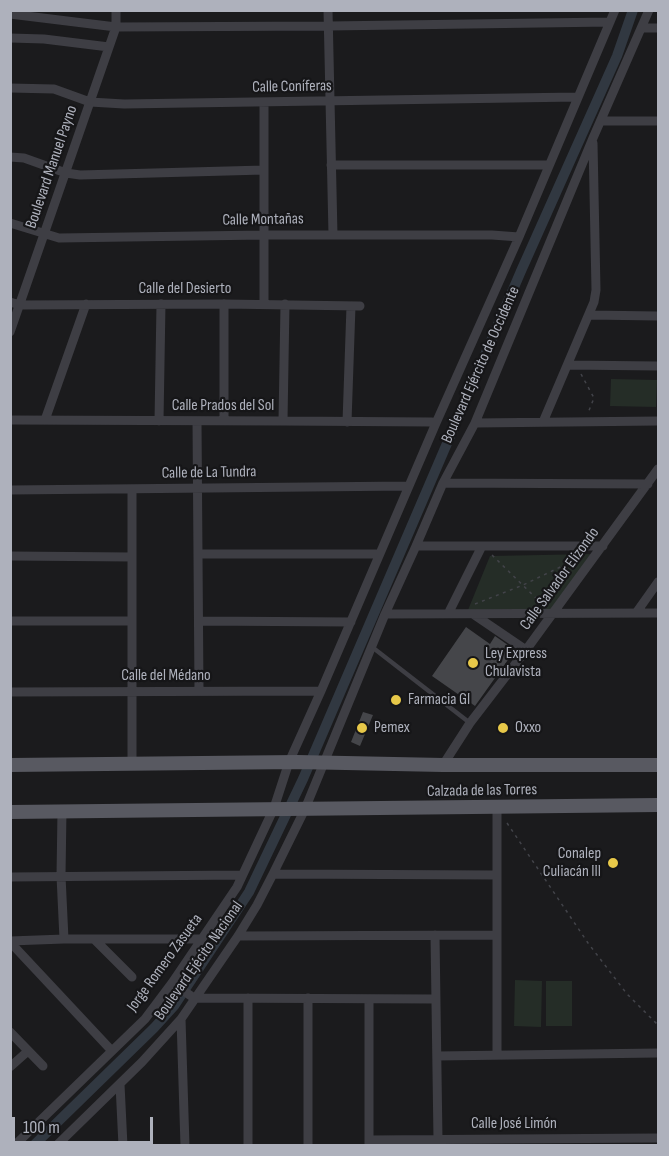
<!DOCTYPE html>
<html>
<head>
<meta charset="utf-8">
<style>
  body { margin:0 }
  #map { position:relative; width:669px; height:1156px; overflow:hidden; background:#1b1b1d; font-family:"Sofia Sans Condensed",sans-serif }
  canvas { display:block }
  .frame { position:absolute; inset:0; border:12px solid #aeb1bc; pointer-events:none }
  .scale { position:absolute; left:12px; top:1117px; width:141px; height:27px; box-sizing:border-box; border:3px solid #aeb1bc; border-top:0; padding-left:8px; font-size:18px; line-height:21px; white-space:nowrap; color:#aeb1bc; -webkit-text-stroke:4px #161618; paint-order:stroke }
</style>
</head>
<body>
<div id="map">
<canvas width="669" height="1156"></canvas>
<div class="frame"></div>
<div class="scale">100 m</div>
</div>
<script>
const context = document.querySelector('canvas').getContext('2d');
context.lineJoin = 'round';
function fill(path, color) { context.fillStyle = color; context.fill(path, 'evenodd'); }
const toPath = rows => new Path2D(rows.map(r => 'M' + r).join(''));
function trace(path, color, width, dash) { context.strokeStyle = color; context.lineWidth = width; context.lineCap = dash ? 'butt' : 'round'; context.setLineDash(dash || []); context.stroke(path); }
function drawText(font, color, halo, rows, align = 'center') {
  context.font = font + ' "Sofia Sans Condensed",sans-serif'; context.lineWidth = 4.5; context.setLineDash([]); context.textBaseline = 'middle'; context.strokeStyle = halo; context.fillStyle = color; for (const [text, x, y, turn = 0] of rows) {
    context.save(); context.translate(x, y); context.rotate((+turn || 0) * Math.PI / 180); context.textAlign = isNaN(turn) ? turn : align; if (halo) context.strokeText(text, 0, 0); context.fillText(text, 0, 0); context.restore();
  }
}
const green = toPath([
  [611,379,657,380,656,407,610,406],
  [593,554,553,609,468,610,490,556],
  [515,980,542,981,541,1027,514,1026],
  [546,981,572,981,572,1026,546,1026]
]);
const canal = toPath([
  [33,1146,154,1028,174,1006,249,892,303,779,521,271,617,56,633,10]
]);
const building = toPath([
  [466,627,490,644,495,636,515,650,475,706,432,676],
  [363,712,373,715,360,746,351,742]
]);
const path = toPath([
  [581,374,594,398,588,413],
  [492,555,542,604],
  [475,604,523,585,581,557],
  [507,823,588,943,627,994,658,1025]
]);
const service = toPath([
  [372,647,470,723]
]);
const minor = toPath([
  [328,10,333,235],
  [10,14,116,27,329,26,610,22],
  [642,28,658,28],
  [10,38,44,39,109,47],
  [10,88,54,89,90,102,124,104,577,97],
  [264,102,264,304],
  [602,121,658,121],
  [10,157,24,158,66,173,80,175,264,170],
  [331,165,549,165],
  [10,223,59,238,264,235,492,235,519,237],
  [10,302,20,305,224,304,360,306],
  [224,304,224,421],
  [589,315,658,316],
  [10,332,116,27,116,10],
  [568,365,658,366],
  [10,420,283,421,432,422,436,423],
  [45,420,86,304],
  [159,421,161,304],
  [197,421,199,691],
  [283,421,285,304],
  [347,422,351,306],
  [543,422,594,302,596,290,593,143],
  [475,423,658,421],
  [443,483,648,484],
  [132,489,132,765],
  [10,490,408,486],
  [416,546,603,546],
  [198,554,379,554],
  [10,556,132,557],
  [636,613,658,582],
  [385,614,658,613],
  [448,614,482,546],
  [473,614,526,650],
  [10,621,132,621],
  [199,621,351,622],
  [10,692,321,691],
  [443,765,470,723,526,650,658,469],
  [497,807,497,1055],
  [62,811,61,876,64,939],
  [273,874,497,875],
  [10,877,242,875],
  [435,935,438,1140],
  [238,936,497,935],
  [94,939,132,977],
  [10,941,64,939,202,939],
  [10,942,112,1051],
  [172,983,194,998,436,999],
  [248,998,248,1146],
  [308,998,308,1146],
  [369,999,369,1146],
  [181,1019,185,1146],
  [10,1032,43,1066],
  [437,1056,658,1053],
  [10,1067,28,1051],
  [120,1084,123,1146],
  [369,1140,658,1138],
  [14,1146,145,1019,172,983,237,887,274,808,289,762,321,691,436,423,519,237,615,10],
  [56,1146,142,1062,181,1019,238,936,257,905,273,874,305,809,385,614,416,546,443,483,475,423,593,138,649,10]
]);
const primary = toPath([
  [10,765,297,762,443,765,658,765],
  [10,812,658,805]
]);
const markers = [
  [473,663,6,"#e7c849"],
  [396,700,6,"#e7c849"],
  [362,728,6,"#e7c849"],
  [503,728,6,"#e7c849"],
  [613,863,6,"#e7c849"]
];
const streetNames = [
  ["Calle Coníferas",292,87,-1],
  ["Boulevard Manuel Payno",52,167,-71],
  ["Calle Montañas",263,220,-1],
  ["Calle del Desierto",185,289],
  ["Boulevard Ejército de Occidente",481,365,-66],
  ["Calle Prados del Sol",223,406],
  ["Calle de La Tundra",209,473,-1],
  ["Calle Salvador Elizondo",560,579,-54],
  ["Calle del Médano",166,676],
  ["Calzada de las Torres",482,791,-1],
  ["Boulevard Ejécito Nacional",199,961,-55],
  ["Jorge Romero Zasueta",165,963,-54],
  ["Calle José Limón",514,1124]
];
const poiNames = [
  ["Ley Express",485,654],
  ["Chulavista",485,672],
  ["Farmacia GI",408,700],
  ["Pemex",374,728],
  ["Oxxo",515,728],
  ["Conalep",601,854,"right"],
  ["Culiacán III",601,872,"right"]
];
fill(green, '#252d27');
trace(canal, '#313841', 10);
fill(building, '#45464a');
trace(path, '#424349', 1.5, [3, 4.5]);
trace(service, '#3e3e44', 4.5);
trace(minor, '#3e3e44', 9);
trace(primary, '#585961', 14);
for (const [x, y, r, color] of markers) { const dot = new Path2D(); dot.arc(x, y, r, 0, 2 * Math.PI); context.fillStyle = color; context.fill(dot); trace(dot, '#161618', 2); }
drawText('16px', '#aeb1bc', '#161618', streetNames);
drawText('16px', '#aeb1bc', '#161618', poiNames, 'left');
</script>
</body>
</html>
